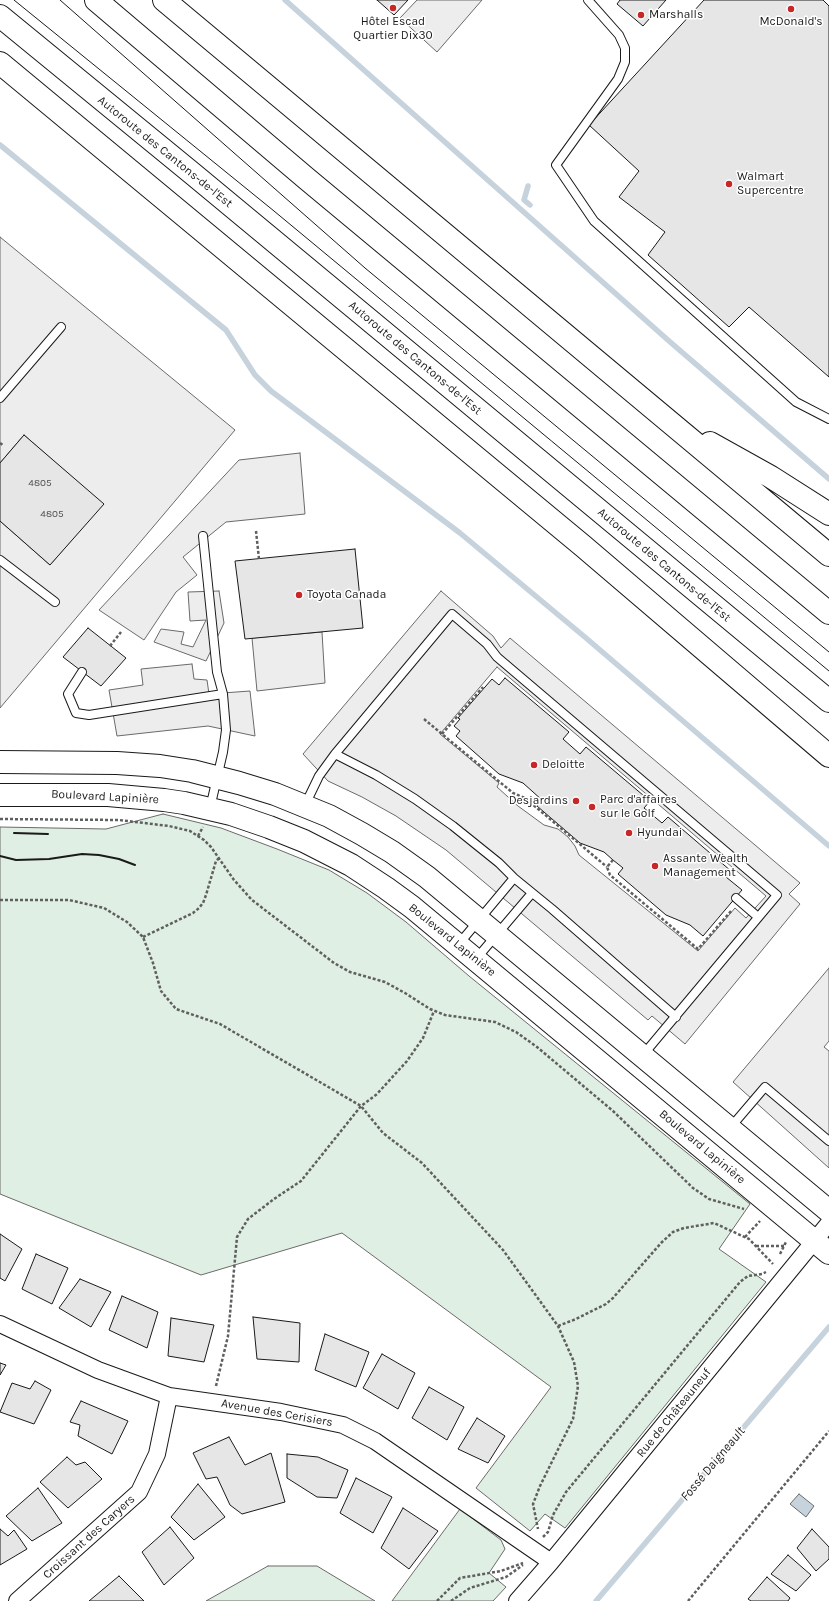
<!DOCTYPE html>
<html>
<head>
<meta charset="utf-8">
<style>
  body { margin:0 }
  canvas { display:block; background:#fff }
</style>
</head>
<body>
<canvas width="829" height="1601"></canvas>
<script>
const context = document.querySelector('canvas').getContext('2d');
context.lineJoin = 'round';
function fill(path, color) { context.fillStyle = color; context.fill(path, 'evenodd'); }
const toPath = rows => new Path2D(rows.map(r => 'M' + r).join(''));
function trace(path, color, width, dash) { context.strokeStyle = color; context.lineWidth = width; context.lineCap = dash ? 'butt' : 'round'; context.setLineDash(dash || []); context.stroke(path); }
function drawText(font, color, halo, rows, align = 'center') {
  context.font = font + ' Karla,sans-serif'; context.lineWidth = 3; context.setLineDash([]); context.textBaseline = 'middle'; context.strokeStyle = halo; context.fillStyle = color; for (const [text, x, y, turn = 0] of rows) {
    context.save(); context.translate(x, y); context.rotate((+turn || 0) * Math.PI / 180); context.textAlign = isNaN(turn) ? turn : align; if (halo) context.strokeText(text, 0, 0); context.fillText(text, 0, 0); context.restore();
  }
}
const green = toPath([
  [163,814,221,828,277,849,329,870,367,893,406,922,469,976,750,1204,719,1249,766,1282,565,1528,545,1514,530,1531,476,1488,551,1387,342,1233,201,1275,0,1194,0,827,106,829,163,814],
  [460,1509,501,1540,505,1549,489,1573,506,1587,493,1601,392,1601,460,1509],
  [268,1566,317,1566,375,1601,206,1601,268,1566]
]);
const parking = toPath([
  [417,0,482,0,437,52,400,18,417,0],
  [0,237,235,430,0,708,0,521,50,565,103,504,24,435,0,463,0,237],
  [300,453,305,514,226,522,183,557,197,575,176,592,144,640,99,610,239,460,300,453],
  [219,591,224,623,206,661,154,642,161,629,184,632,181,644,193,647,206,620,190,621,188,592,219,591],
  [441,591,493,636,501,648,510,638,800,883,789,894,800,904,685,1044,652,1016,648,1020,446,850,396,816,362,797,328,781,303,754,441,591],
  [497,667,766,896,746,918,735,908,698,951,579,855,575,846,568,837,558,829,544,825,518,806,497,787,499,783,440,734,497,667],
  [322,632,325,683,257,691,252,638,322,632],
  [192,664,194,679,207,680,209,694,250,691,255,736,208,726,117,736,109,690,143,685,141,669,192,664],
  [829,968,829,1041,824,1047,829,1051,829,1168,733,1082,829,968]
]);
const water = toPath([
  [799,1494,814,1506,806,1517,790,1504,799,1494]
]);
const stream = toPath([
  [285,0,669,341,829,479],
  [0,145,226,330,255,375,271,391,460,533,586,638,829,846],
  [528,186,524,200,530,205],
  [596,1601,829,1327]
]);
const building = toPath([
  [377,0,408,0,394,15,377,0],
  [620,0,666,0,643,26,617,4,620,0],
  [704,0,823,0,829,6,829,377,749,307,729,327,648,255,665,232,619,197,639,171,589,125,704,0],
  [24,435,104,504,50,565,0,521,0,463,24,435],
  [355,549,363,628,245,639,235,561,355,549],
  [88,628,126,658,101,686,63,657,88,628],
  [505,678,569,732,563,739,580,754,586,747,650,801,644,808,662,823,668,817,731,871,726,877,742,890,703,936,690,925,666,915,618,874,623,868,613,860,604,852,580,843,537,806,542,800,523,783,499,774,456,736,460,731,454,726,460,719,458,718,492,679,499,685,505,678],
  [0,1234,22,1249,5,1281,0,1278,0,1234],
  [36,1254,68,1268,52,1304,22,1289,36,1254],
  [80,1279,111,1292,91,1327,59,1308,80,1279],
  [122,1296,158,1312,147,1348,109,1330,122,1296],
  [253,1317,300,1323,299,1362,257,1359,253,1317],
  [171,1318,214,1325,204,1362,168,1356,171,1318],
  [325,1334,369,1352,356,1387,315,1370,325,1334],
  [382,1354,415,1373,398,1409,363,1388,382,1354],
  [0,1363,6,1365,0,1375,0,1363],
  [35,1381,51,1390,34,1424,0,1412,12,1383,30,1389,35,1381],
  [429,1387,464,1407,447,1440,412,1418,429,1387],
  [81,1401,128,1421,112,1454,78,1436,80,1425,70,1422,81,1401],
  [477,1418,505,1436,488,1463,458,1449,477,1418],
  [229,1437,245,1465,271,1453,285,1502,242,1514,230,1505,217,1477,206,1479,193,1453,229,1437],
  [287,1454,318,1457,348,1470,337,1498,317,1497,287,1478,287,1454],
  [67,1457,76,1465,85,1462,102,1479,68,1508,40,1482,67,1457],
  [356,1478,392,1497,373,1533,340,1513,356,1478],
  [198,1484,225,1517,194,1540,171,1517,198,1484],
  [38,1488,62,1523,32,1541,6,1516,38,1488],
  [403,1508,438,1531,409,1569,381,1548,403,1508],
  [170,1527,194,1558,164,1585,142,1552,170,1527],
  [0,1529,8,1536,14,1530,27,1549,0,1565,0,1529],
  [812,1529,829,1547,829,1559,816,1571,797,1548,812,1529],
  [788,1555,811,1575,796,1591,771,1574,788,1555],
  [119,1576,144,1601,89,1601,119,1576],
  [767,1577,790,1598,788,1601,751,1601,748,1599,767,1577]
]);
const path = toPath([
  [0,443,4,446],
  [256,531,259,559],
  [110,646,121,632],
  [424,719,513,793,525,798,607,867],
  [442,734,483,687],
  [0,819,119,820,169,826,190,831,204,840,211,847,234,880,252,900,334,963,350,972,385,982,405,993,430,1009,445,1015,495,1022,516,1032,537,1047,613,1111,693,1188,709,1199,744,1209],
  [198,836,203,827],
  [613,860,607,867,610,875,698,949,732,910],
  [0,900,69,900,104,908,127,922,143,937,153,963,161,991,176,1009,220,1024,361,1106,383,1133,422,1163,503,1250,558,1326,574,1362,578,1386,573,1419,540,1486,533,1504,538,1529],
  [143,937,193,913,199,908,203,903,206,895,216,861,219,858],
  [745,1237,760,1221],
  [756,1246,784,1246],
  [780,1254,786,1242],
  [558,1326,576,1319,606,1304,613,1298,661,1243,673,1232,684,1228,714,1223,749,1239,773,1264],
  [216,1386,228,1336,237,1237,248,1219,274,1199,301,1181,361,1106,377,1094,407,1061,423,1038,434,1011],
  [543,1537,548,1532,553,1515,566,1492,740,1282,748,1276,762,1274,766,1272],
  [437,1601,460,1578,501,1571,523,1563],
  [451,1601,470,1588,506,1577,523,1565],
  [688,1601,829,1431]
]);
const service = toPath([
  [588,0,619,35,625,48,625,62,618,79,556,165,594,221,796,402,829,419],
  [0,398,61,327],
  [203,536,217,672,223,694,226,730,223,752,210,808],
  [0,560,55,602],
  [82,672,68,694,76,713,89,715,223,694],
  [335,754,376,775,415,799,453,826,499,863,514,878,552,909,676,1017],
  [305,805,319,776,335,754,452,614,487,644,497,657,777,895,643,1055],
  [736,898,758,917],
  [458,945,514,878],
  [476,959,532,893],
  [730,1128,765,1087,829,1141]
]);
const minor = toPath([
  [0,1324,98,1370,169,1396,281,1412,343,1425,375,1441,551,1562],
  [17,1601,139,1492,157,1454,169,1396],
  [517,1601,551,1562,829,1223]
]);
const secondary = toPath([
  [0,762,117,763,160,766,192,771,239,783,275,794,329,816,362,834,392,852,427,877,829,1211],
  [0,795,108,795,164,800,184,803,231,814,269,827,304,841,351,865,386,888,412,907,829,1253]
]);
const motorway = toPath([
  [96,0,307,179,829,613],
  [164,0,829,555],
  [0,16,193,174,829,701],
  [0,63,583,546,829,756],
  [710,443,771,477,829,514]
]);
const tram = toPath([
  [14,0,274,211,829,671],
  [60,0,365,268,829,652]
]);
const wall = toPath([
  [14,833,48,834],
  [0,856,16,860,49,859,82,854,99,855,119,859,135,865]
]);
const markers = [
  [393,8,4,"#c62828"],
  [791,9,4,"#c62828"],
  [641,15,4,"#c62828"],
  [729,184,4,"#c62828"],
  [299,595,4,"#c62828"],
  [534,765,4,"#c62828"],
  [576,801,4,"#c62828"],
  [592,807,4,"#c62828"],
  [629,833,4,"#c62828"],
  [655,866,4,"#c62828"]
];
const numberNames = [
  ["4805",40,483],
  ["4805",52,514]
];
const poiNames = [
  ["Marshalls",649,15],
  ["Hôtel Escad",393,22,"center"],
  ["Quartier Dix30",393,36,"center"],
  ["McDonald's",791,22,"center"],
  ["Walmart",737,177],
  ["Supercentre",737,191],
  ["Toyota Canada",307,595],
  ["Deloitte",542,765],
  ["Parc d'affaires",600,800],
  ["sur le Golf",600,814],
  ["Desjardins",568,801,"right"],
  ["Hyundai",637,833],
  ["Assante Wealth",663,859],
  ["Management",663,873]
];
const streetNames = [
  ["Autoroute des Cantons-de-l'Est",165,152,39],
  ["Autoroute des Cantons-de-l'Est",415,358,40],
  ["Autoroute des Cantons-de-l'Est",664,565,40],
  ["Boulevard Lapinière",105,797,3],
  ["Boulevard Lapinière",452,940,39],
  ["Boulevard Lapinière",702,1147,40],
  ["Avenue des Cerisiers",277,1413,10],
  ["Rue de Châteauneuf",674,1413,-51],
  ["Croissant des Caryers",89,1537,-42]
];
const waterNames = [
  ["Fossé Daigneault",713,1464,-50]
];
fill(green, '#e0efe3');
trace(green, '#6a6a6a', 1);
fill(parking, '#ededed');
trace(parking, '#6a6a6a', 1);
fill(water, '#c6d2dc');
trace(water, '#6a6a6a', 1);
trace(stream, '#c6d2dc', 5.5);
fill(building, '#e6e6e6');
trace(building, '#1a1a1a', 1);
trace(service, '#1a1a1a', 10);
trace(minor, '#1a1a1a', 18);
trace(secondary, '#1a1a1a', 24);
trace(motorway, '#1a1a1a', 24);
trace(path, '#5f5f5f', 2.5, [3, 2]);
trace(service, '#fff', 8);
trace(minor, '#fff', 16);
trace(secondary, '#fff', 22);
trace(motorway, '#fff', 22);
trace(tram, '#1a1a1a', 1);
trace(wall, '#1a1a1a', 2);
for (const [x, y, r, color] of markers) { const dot = new Path2D(); dot.arc(x, y, r, 0, 2 * Math.PI); context.fillStyle = color; context.fill(dot); trace(dot, '#fff', 1.5); }
drawText('10px', '#4d4d4d', null, numberNames);
drawText('12px', '#1a1a1a', '#fff', poiNames, 'left');
drawText('12px', '#1a1a1a', '#fff', streetNames);
drawText('italic 13px', '#1a1a1a', '#fff', waterNames);
</script>
</body>
</html>
